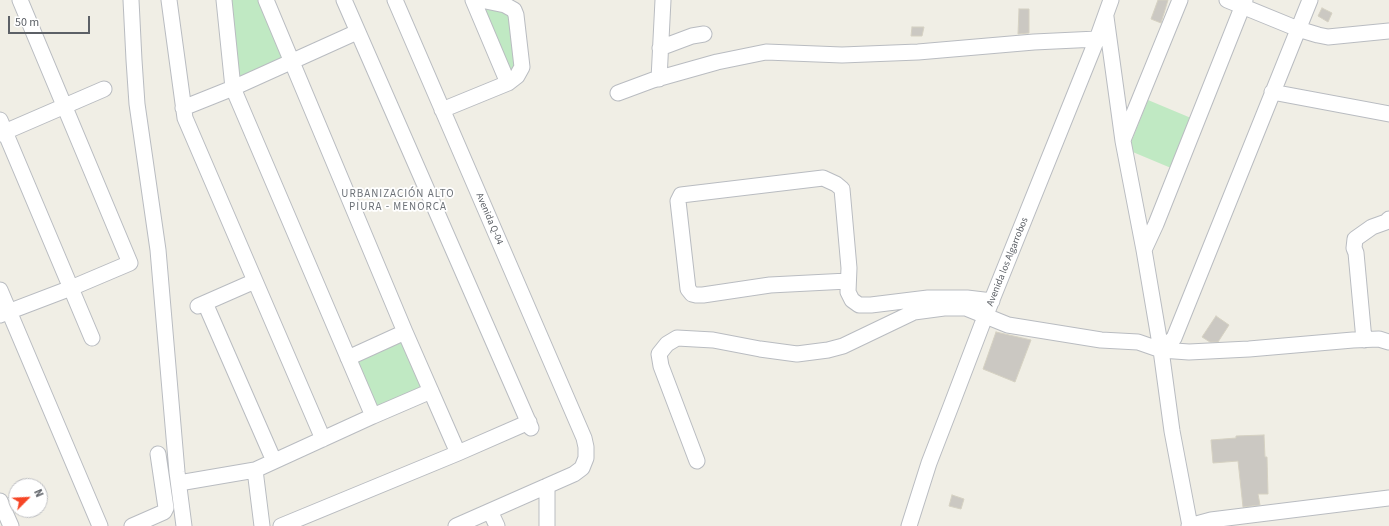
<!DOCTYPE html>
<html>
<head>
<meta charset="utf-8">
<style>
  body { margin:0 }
  #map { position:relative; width:1389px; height:526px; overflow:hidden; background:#f0eee5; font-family:"Source Sans 3",sans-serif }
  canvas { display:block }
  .north { position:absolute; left:8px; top:478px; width:40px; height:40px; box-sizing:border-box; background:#fff; border:1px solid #bebfc2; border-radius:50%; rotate:66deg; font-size:11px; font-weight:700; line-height:16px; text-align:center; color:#5c6066 }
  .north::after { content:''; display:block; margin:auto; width:14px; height:18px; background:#f64525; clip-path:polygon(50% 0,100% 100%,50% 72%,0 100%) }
  .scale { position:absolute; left:8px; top:16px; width:82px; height:18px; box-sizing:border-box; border:2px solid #5c6066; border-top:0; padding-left:5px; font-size:12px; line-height:14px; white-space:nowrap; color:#5c6066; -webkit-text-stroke:3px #fff; paint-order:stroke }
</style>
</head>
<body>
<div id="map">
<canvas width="1389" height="526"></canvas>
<div class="north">N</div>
<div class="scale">50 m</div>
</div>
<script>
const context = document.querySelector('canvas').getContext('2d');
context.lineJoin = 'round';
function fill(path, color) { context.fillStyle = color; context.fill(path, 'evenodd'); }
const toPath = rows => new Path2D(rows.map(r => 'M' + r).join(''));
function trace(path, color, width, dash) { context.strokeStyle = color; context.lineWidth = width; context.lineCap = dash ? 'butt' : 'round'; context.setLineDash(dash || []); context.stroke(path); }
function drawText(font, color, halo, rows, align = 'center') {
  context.font = font + ' "Source Sans 3",sans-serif'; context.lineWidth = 3.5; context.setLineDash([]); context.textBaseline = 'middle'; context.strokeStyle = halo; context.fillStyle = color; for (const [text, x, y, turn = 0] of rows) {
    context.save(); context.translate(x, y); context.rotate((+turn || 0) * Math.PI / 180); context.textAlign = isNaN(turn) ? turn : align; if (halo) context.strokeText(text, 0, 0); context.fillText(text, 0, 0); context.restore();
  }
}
const green = toPath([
  [229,0,261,0,285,57,238,78],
  [490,7,511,12,519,66,512,71,507,70,485,9],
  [1148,100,1191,118,1171,168,1128,150],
  [404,340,427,387,379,410,355,363]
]);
const building = toPath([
  [1158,0,1168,0,1161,23,1151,19,1158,0],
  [1322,8,1332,13,1328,22,1318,16,1322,8],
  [1019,9,1029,9,1029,33,1018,34,1019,9],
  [912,27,924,27,922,36,911,36,912,27],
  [1216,316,1229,325,1218,342,1210,342,1202,337,1216,316],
  [996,332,1031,340,1015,382,983,369,996,332],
  [1264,435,1265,457,1267,457,1268,494,1258,494,1260,505,1243,507,1238,461,1213,463,1211,440,1236,438,1236,436,1264,435],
  [952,495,964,499,961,509,949,506,952,495]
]);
const minor = toPath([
  [131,0,134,60,137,104,158,250,177,472,184,526],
  [169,0,185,118,323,439],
  [224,0,233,88,373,416],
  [266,0,405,332,458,453],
  [344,0,531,428],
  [395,0,584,438,586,447,586,458,582,468,574,474,456,526],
  [473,0,508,83],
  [1227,0,1298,29,1318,35,1328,37,1389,31],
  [1106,17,1123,141,1144,250,1161,350,1172,431,1190,526],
  [660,48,692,36,704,34],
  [659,79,663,0],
  [1272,92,1389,114],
  [618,93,653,80,717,62,766,52,842,55,918,52,1034,42,1097,39],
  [183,108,233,88,357,32],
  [442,110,508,83,517,76,522,67,516,15,514,10,505,5,481,0],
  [0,120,92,338],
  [0,134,104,89],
  [1123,140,1180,0],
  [1144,250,1156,224,1245,0],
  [848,281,770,285,703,295,696,295,692,294,688,289,678,201,681,195,823,178,836,184,842,189,849,268,848,292,852,300,859,305,871,305,928,298,967,298,992,301],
  [0,290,100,526],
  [205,303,274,461],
  [198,306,255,281],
  [0,315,71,288,130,263,20,0],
  [1364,340,1356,253,1354,248,1355,239,1372,227,1386,222,1389,219],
  [1161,350,1174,338,1310,0],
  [348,358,405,332],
  [697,461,661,366,659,354,667,344,677,338,713,340,760,349,797,354,828,350,843,346,914,312,944,308,966,308,1008,325,1101,340,1138,342,1161,350,1189,352,1249,349,1353,340,1379,339,1389,342],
  [255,470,262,526],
  [179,483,255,470,373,416,431,391],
  [547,486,547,526],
  [0,501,11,526],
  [490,511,497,526],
  [132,526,164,512,166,508,158,454],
  [281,526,458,453,529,422],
  [909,526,929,463,951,406,983,322,1097,39,1111,0],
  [1189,526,1211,520,1389,498]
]);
const streetNames = [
  ["Avenida Q-04",489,219,67],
  ["Avenida los Algarrobos",1008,262,-68]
];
const neighbourhoodNames = [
  ["URBANIZACIÓN ALTO",398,195],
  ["PIURA - MENORCA",398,208]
];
fill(green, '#c0e9c3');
fill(building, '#cbc8c2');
trace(building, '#d5d1c2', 1);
trace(minor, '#b9bcc1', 17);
trace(minor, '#fff', 15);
drawText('10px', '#5c6066', '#fff', streetNames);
context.letterSpacing = '1px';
drawText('11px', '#6d7278', '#fff', neighbourhoodNames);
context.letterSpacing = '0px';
</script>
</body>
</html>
